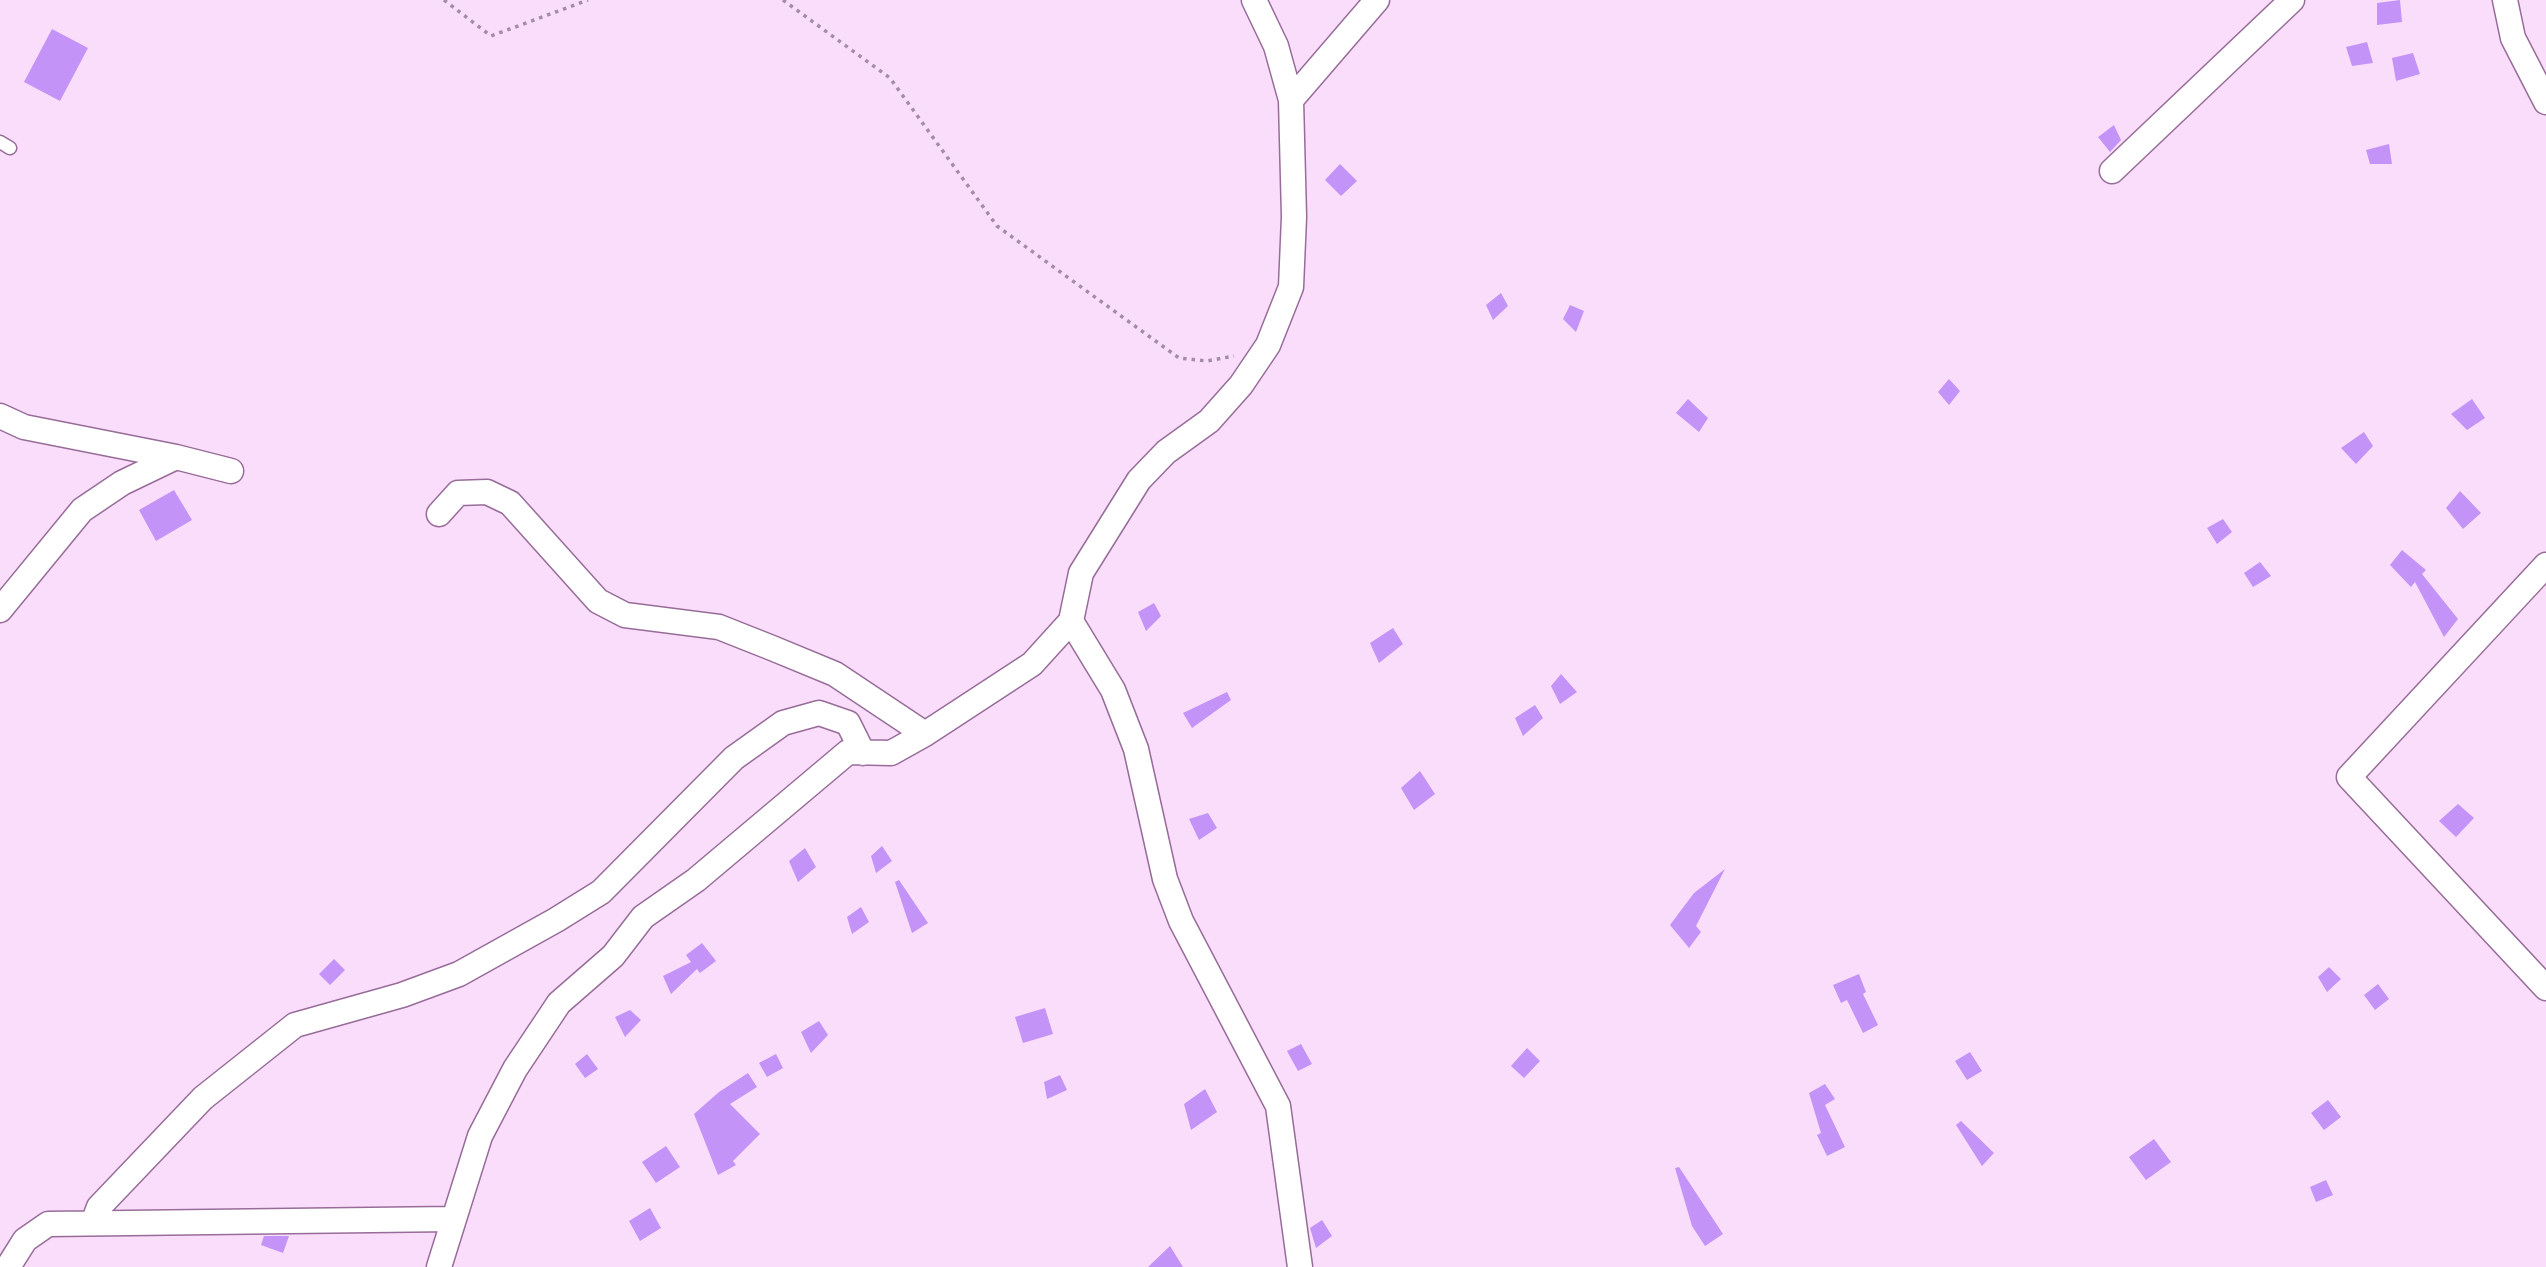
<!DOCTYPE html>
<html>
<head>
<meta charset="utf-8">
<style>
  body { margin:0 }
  canvas { display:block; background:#faddfb }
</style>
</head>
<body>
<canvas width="2546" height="1267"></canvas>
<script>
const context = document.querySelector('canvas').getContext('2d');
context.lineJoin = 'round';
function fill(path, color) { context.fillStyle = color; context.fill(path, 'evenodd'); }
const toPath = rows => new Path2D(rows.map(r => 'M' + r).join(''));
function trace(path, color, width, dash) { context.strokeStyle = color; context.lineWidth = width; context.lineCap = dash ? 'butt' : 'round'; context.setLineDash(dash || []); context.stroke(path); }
const building = toPath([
  [2400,0,2402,22,2377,25,2377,3],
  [52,29,88,48,60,101,24,82],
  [2367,42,2373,63,2352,66,2346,47],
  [2413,53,2420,74,2396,81,2392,58],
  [2114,125,2121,140,2110,152,2098,137],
  [2389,144,2392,164,2370,164,2366,150],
  [1340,164,1357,181,1341,196,1325,180],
  [1501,293,1508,306,1493,320,1486,305],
  [1570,305,1584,311,1576,332,1563,319],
  [1949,379,1960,391,1949,405,1938,392],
  [1688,399,1708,418,1699,432,1676,413],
  [2472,399,2485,418,2467,430,2451,414],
  [2364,432,2373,446,2356,464,2341,448],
  [174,490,192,520,156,541,139,510],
  [2460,491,2481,513,2463,529,2446,508],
  [2223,519,2232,532,2217,544,2207,528],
  [2402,550,2426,570,2422,574,2458,619,2444,637,2415,582,2411,587,2390,565],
  [2260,562,2271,576,2253,587,2244,573],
  [1154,603,1161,616,1146,631,1138,612],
  [1393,628,1403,644,1379,663,1370,643],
  [1561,674,1577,692,1560,704,1551,686],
  [1227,692,1231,700,1192,728,1183,713],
  [1535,705,1543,718,1523,736,1515,718],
  [1420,771,1435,794,1414,810,1401,788],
  [2458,804,2474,818,2456,837,2439,821],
  [1208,813,1217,828,1199,840,1189,819],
  [882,846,892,861,876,873,871,856],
  [805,848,816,867,798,882,789,861],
  [1725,869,1696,926,1701,932,1689,948,1670,925,1694,893],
  [899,880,928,923,912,933,895,882],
  [861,907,869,922,852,934,847,917],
  [702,943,716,961,700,973,697,969,671,994,663,976,691,962,686,955],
  [334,959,345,970,330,985,319,974],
  [2329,967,2341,979,2327,992,2318,977],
  [1859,974,1866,992,1863,994,1878,1025,1863,1033,1847,1000,1841,1003,1833,985],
  [2378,984,2389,999,2375,1010,2364,995],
  [1045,1008,1053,1034,1023,1043,1015,1017],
  [630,1010,641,1020,625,1037,615,1017],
  [819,1021,828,1035,811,1053,801,1032],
  [1301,1044,1312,1064,1298,1071,1287,1051],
  [1527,1048,1540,1061,1524,1078,1511,1066],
  [1970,1052,1982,1071,1967,1080,1955,1061],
  [587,1054,598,1069,585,1078,575,1064],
  [776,1054,783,1068,767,1077,759,1063],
  [748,1073,757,1087,730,1104,760,1134,733,1161,736,1165,718,1175,694,1114,719,1092],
  [1060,1075,1067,1090,1047,1099,1044,1082],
  [1825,1084,1835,1099,1825,1105,1845,1147,1827,1156,1817,1135,1821,1133,1809,1093],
  [1205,1089,1217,1112,1191,1130,1184,1104],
  [2328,1100,2341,1117,2324,1130,2311,1113],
  [1961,1121,1994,1153,1982,1166,1956,1125],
  [2154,1139,2171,1162,2146,1180,2129,1157],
  [666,1146,680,1167,656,1183,642,1162],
  [1679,1167,1723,1234,1705,1246,1692,1226,1675,1168],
  [2326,1180,2333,1195,2316,1202,2310,1187],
  [650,1208,661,1228,640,1241,629,1221],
  [1322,1220,1332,1236,1316,1248,1310,1228],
  [264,1236,289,1236,283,1253,261,1245],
  [1170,1246,1183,1267,1148,1267]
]);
const path = toPath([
  [444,0,491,36,588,0],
  [783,0,890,78,997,226,1179,358,1207,361,1234,356]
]);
const lane = toPath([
  [0,142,10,148]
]);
const street = toPath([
  [1254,0,1276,46,1291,100],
  [2505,0,2513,38,2546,102],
  [2112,171,2292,0],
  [0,416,24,427,176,457],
  [439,514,458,493,487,492,510,503,598,601,625,615,719,627,772,648,835,674,925,734],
  [2546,565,2349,777,2546,988],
  [0,610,82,510,122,483,176,457,231,471],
  [1071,621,1113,690,1136,749,1165,879,1181,921,1278,1106,1300,1267],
  [93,1223,99,1207,203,1098,295,1025,402,995,459,974,556,920,601,892,734,758,783,723,819,713,848,723,863,753],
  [8,1267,25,1240,48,1224,452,1219],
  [439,1267,480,1136,515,1069,559,1003,613,956,643,917,696,880,848,752,891,753,925,734,1032,664,1071,621,1081,573,1139,480,1166,452,1209,421,1241,385,1268,345,1291,287,1294,217,1291,100,1377,0]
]);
fill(building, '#c393f7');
trace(lane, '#976c99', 15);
trace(street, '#976c99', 27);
trace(path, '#a58ca6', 3.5, [3.5, 5]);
trace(lane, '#fff', 12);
trace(street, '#fff', 24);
</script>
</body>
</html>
